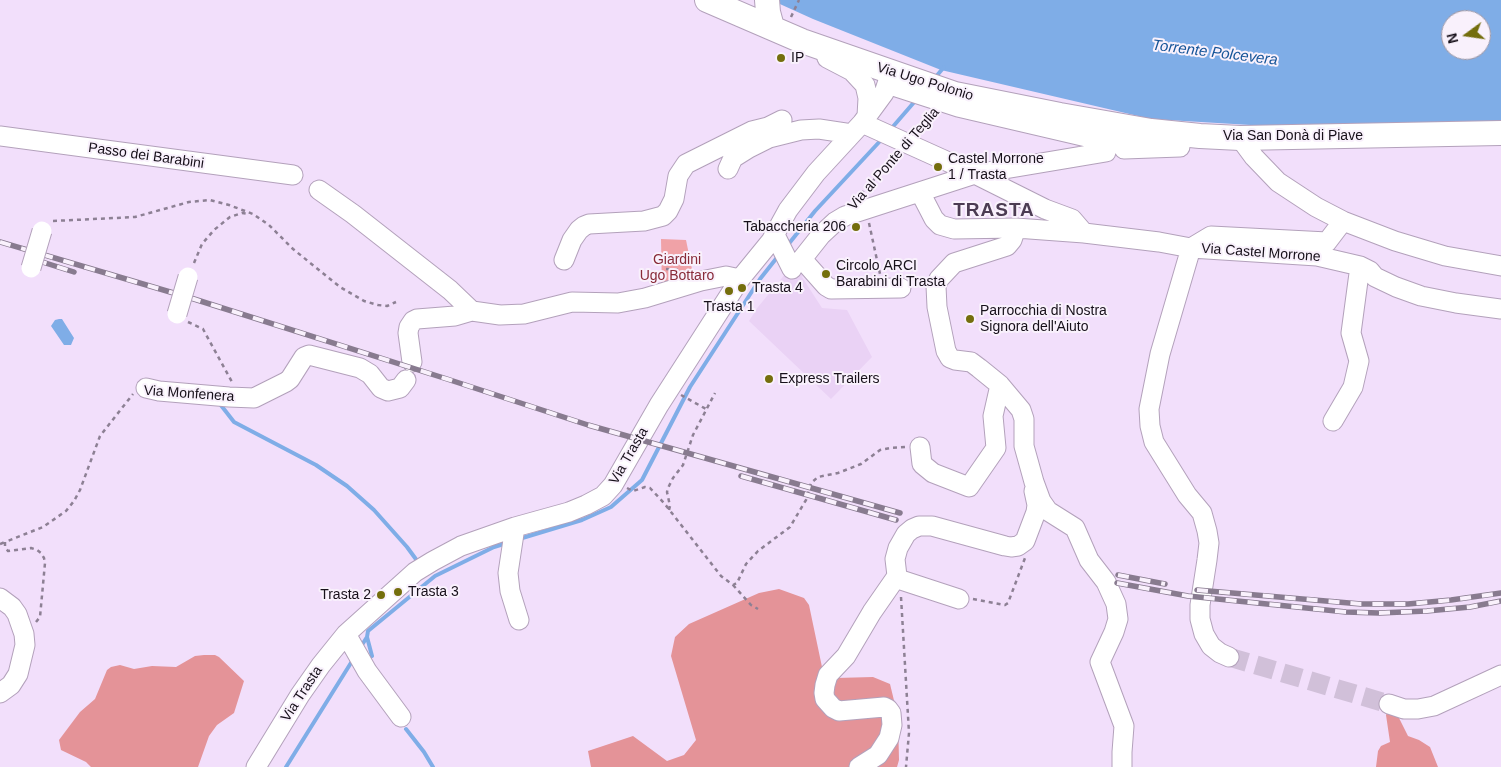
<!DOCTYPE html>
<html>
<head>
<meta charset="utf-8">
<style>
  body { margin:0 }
  #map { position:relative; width:1501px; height:767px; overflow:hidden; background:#f2dffb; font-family:Arial,sans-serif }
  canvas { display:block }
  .north { position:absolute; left:1441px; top:10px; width:50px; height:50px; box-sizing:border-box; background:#f9f1fc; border:1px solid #9f97a2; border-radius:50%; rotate:256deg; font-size:14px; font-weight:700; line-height:20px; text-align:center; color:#17101a }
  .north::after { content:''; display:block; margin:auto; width:18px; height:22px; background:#746e0d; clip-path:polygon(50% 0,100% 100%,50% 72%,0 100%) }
</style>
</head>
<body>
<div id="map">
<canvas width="1501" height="767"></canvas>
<div class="north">N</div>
</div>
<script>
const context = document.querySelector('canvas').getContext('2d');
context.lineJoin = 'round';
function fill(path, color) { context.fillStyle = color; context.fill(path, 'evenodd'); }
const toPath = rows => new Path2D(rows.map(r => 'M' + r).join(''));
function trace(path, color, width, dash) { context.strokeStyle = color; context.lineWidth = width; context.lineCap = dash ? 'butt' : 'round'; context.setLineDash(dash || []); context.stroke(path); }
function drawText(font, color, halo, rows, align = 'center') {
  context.font = font + ' Arial,sans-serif'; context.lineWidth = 4; context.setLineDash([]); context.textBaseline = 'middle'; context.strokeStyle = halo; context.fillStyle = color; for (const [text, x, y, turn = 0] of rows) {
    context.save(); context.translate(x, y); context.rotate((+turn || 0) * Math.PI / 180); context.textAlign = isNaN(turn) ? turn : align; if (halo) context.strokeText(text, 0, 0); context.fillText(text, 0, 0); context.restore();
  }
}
const built = toPath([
  [805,270,802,277,822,308,847,310,872,357,831,399,749,321,758,307,786,273]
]);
const green = toPath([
  [661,239,686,240,694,279,662,290]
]);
const forest = toPath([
  [779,589,804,598,809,605,822,667,827,673,836,678,873,677,890,684,898,717,899,760,897,767,591,767,588,751,633,736,667,761,684,755,696,740,671,656,675,637,689,624,759,593],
  [204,655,215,655,219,657,244,681,234,713,217,725,209,736,198,767,91,767,86,762,61,750,59,740,80,712,95,699,107,670,111,667,120,665,134,669,152,666,176,667,195,656],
  [1388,710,1395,712,1399,718,1408,736,1419,740,1430,747,1438,767,1376,767,1378,751,1381,746,1390,742,1386,715]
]);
const water = toPath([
  [771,0,1501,0,1501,122,1267,126,1151,119,941,70,813,19],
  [1451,20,1481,20,1481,50,1451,50],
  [59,319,62,319,74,338,71,345,64,345,51,326,55,320]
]);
const stream = toPath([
  [934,79,944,67],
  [890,130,916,100],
  [787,246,815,211,882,139],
  [220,404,234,422,316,465,347,486,374,510,407,547,418,562],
  [519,539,582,520,611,507,642,480,690,387,760,279,779,255],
  [367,637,372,656],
  [360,648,367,637,368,631,435,576,494,547,507,543],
  [406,729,424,752,433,767],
  [286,767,354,658]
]);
const minorTunnel = toPath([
  [1229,657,1389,704]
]);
const path = toPath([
  [791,17,799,0],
  [918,131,933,115],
  [861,194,897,154],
  [53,221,135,217,189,202,210,200,229,205,253,214,269,225,293,249,340,287,364,301,378,305,387,306,396,302],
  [869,223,880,274],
  [194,263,202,244,214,230,230,217,242,213,249,214],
  [666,269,682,270],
  [188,322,203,329,232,382],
  [681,395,706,409],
  [627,488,633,491,645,487,650,488,664,503,721,576,733,585,737,583,746,564,758,551,790,527,806,500,811,483,818,477,838,473,861,464,880,450,890,448,906,447],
  [669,510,670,506,667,492,668,488,673,478,683,465,693,435,715,393],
  [0,544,5,542],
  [733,585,751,605,758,609],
  [901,597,909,733,906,767],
  [973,599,1005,605,1008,603,1025,558],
  [36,622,40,617,45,563,44,558,41,553,37,550,31,548,8,551,5,547,5,542,43,527,66,511,74,501,80,490,100,436,133,394]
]);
const minor = toPath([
  [827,58,852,71,865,85,868,98,867,116],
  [887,84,958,107,1108,142],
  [862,123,975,174,1045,209,1072,219,1084,233],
  [0,136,293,175],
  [1240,138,1254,157,1278,182,1316,207,1343,221,1395,241,1445,256,1501,266],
  [1124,149,1180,147],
  [728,169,733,158,749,148,769,138,801,130,819,129,852,134],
  [319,190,353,214,450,290,472,311],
  [920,192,934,219,940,225,954,229,1016,228,1084,233,1159,242,1191,248,1317,256,1360,266,1370,271,1375,277,1396,287,1421,296,1456,303,1501,309],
  [1016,228,1012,240,1007,246,954,263,939,279,936,286,937,307,946,351,950,358,955,360,971,362,979,368,1000,385,1021,410,1024,419,1024,446,1034,482,1041,501,1048,511,1075,528,1089,560,1106,582,1116,604,1118,619,1114,632,1100,662,1124,726,1122,752,1122,767],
  [775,235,792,269],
  [564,260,572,240,579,230,584,226,589,224,644,221,663,216,668,211,674,199,678,176,686,164,752,131,768,127,782,120],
  [901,288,831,289,826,286,802,259,821,235,835,222,845,216,975,174,1106,152,1108,142,1142,137,1151,131],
  [412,362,408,333,409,327,413,321,417,319,455,316,472,311,500,315,524,314,572,302,618,303,645,298,701,281,726,276,740,279],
  [146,388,159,391,229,397,254,398,286,382,290,379,304,357,309,355,360,368,370,374,381,388,388,391,400,388,406,380],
  [1333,421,1353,387,1359,361,1351,333,1360,266],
  [920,447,922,464,933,473,969,487,996,448,993,416,1000,385],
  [515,527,508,573,510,591,519,620],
  [0,598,12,607,17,614,24,634,25,645,18,674,11,685,0,693],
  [959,599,901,580,897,576,895,559,898,548,906,534,912,529,919,526,932,526,1005,546,1011,547,1018,546,1025,541,1036,512,1037,505,1034,491],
  [346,634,367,671,401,717],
  [1229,657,1220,653,1211,646,1204,634,1200,619,1200,605,1207,560,1209,543,1207,531,1202,513,1187,495,1154,442,1150,426,1149,409,1160,354,1191,248,1211,236,1327,242,1343,221],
  [1389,704,1404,709,1418,709,1434,706,1501,675],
  [256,767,300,695,321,665,346,634,415,572,433,561,461,546,515,527,569,512,586,505,603,496,613,485,659,405,740,279,771,241,788,210,816,173,862,123,884,93,891,72],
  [859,767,878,755,889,738,892,725,891,713,888,709,884,707,839,711,833,708,825,699,824,693,825,685,828,675,846,656,872,612,897,576]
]);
const major = toPath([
  [707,0,802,41,955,94,1060,115,1151,131,1200,136,1240,138,1501,133],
  [767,0,768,12,772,27]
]);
const rail = toPath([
  [0,242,194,299,447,379,588,425,900,513],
  [36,260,74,272],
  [741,476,896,520],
  [1118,575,1165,584],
  [1117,583,1188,596,1346,612,1379,613,1427,611,1470,607,1501,601],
  [1197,590,1361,604,1408,604,1451,600,1501,593]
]);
const minorBridge = toPath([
  [31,268,42,231],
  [177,314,188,277]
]);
const markers = [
  [781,58,5,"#746e0d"],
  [938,167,5,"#746e0d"],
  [856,227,5,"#746e0d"],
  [826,274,5,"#746e0d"],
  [742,288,5,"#746e0d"],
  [729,291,5,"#746e0d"],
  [970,319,5,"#746e0d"],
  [769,379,5,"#746e0d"],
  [398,592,5,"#746e0d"],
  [381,595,5,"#746e0d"]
];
const poiNames = [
  ["IP",791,58],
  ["Castel Morrone",948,159],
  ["1 / Trasta",948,175],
  ["Tabaccheria 206",846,227,"right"],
  ["Circolo ARCI",836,266],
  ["Barabini di Trasta",836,282],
  ["Trasta 4",752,288],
  ["Trasta 1",729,307,"center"],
  ["Parrocchia di Nostra",980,311],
  ["Signora dell'Aiuto",980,327],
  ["Express Trailers",779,379],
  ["Trasta 3",408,592],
  ["Trasta 2",371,595,"right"]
];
const streetNames = [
  ["Via Ugo Polonio",925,82,17],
  ["Via San Donà di Piave",1293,136],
  ["Passo dei Barabini",146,156,8],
  ["Via al Ponte di Teglia",894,159,-49],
  ["Via Castel Morrone",1261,253,4],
  ["Via Monfenera",189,394,4],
  ["Via Trasta",629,456,-60],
  ["Via Trasta",302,694,-57]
];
const parkNames = [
  ["Giardini",677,260],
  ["Ugo Bottaro",677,276]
];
const waterNames = [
  ["Torrente Polcevera",1215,53,7]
];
const districtNames = [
  ["TRASTA",994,211]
];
fill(built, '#ead2f5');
fill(green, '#f0a2a7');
fill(forest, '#e49398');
fill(water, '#7fade7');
trace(stream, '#7fade7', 4);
trace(minorTunnel, '#d1c0d9', 19, [19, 9]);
trace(minor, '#b3a1bb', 21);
trace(major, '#b3a1bb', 26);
trace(path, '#8d8094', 2.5, [4, 4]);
trace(minor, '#fff', 19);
trace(major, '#fff', 24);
trace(rail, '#887b8f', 5.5);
trace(rail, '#f9f1fc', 4, [11]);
trace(minorBridge, '#b3a1bb', 21, []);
trace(minorBridge, '#fff', 19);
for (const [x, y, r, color] of markers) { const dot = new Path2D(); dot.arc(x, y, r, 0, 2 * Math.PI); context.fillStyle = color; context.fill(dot); trace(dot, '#f9f1fc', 2); }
drawText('14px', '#17101a', '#f9f1fc', poiNames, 'left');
drawText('14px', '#17101a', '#f9f1fc', streetNames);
drawText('14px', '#882a38', '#f9f1fc', parkNames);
drawText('italic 15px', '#155498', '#f9f1fc', waterNames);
context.letterSpacing = '1px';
drawText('bold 19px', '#4c3c53', '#f9f1fc', districtNames);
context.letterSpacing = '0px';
</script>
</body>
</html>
